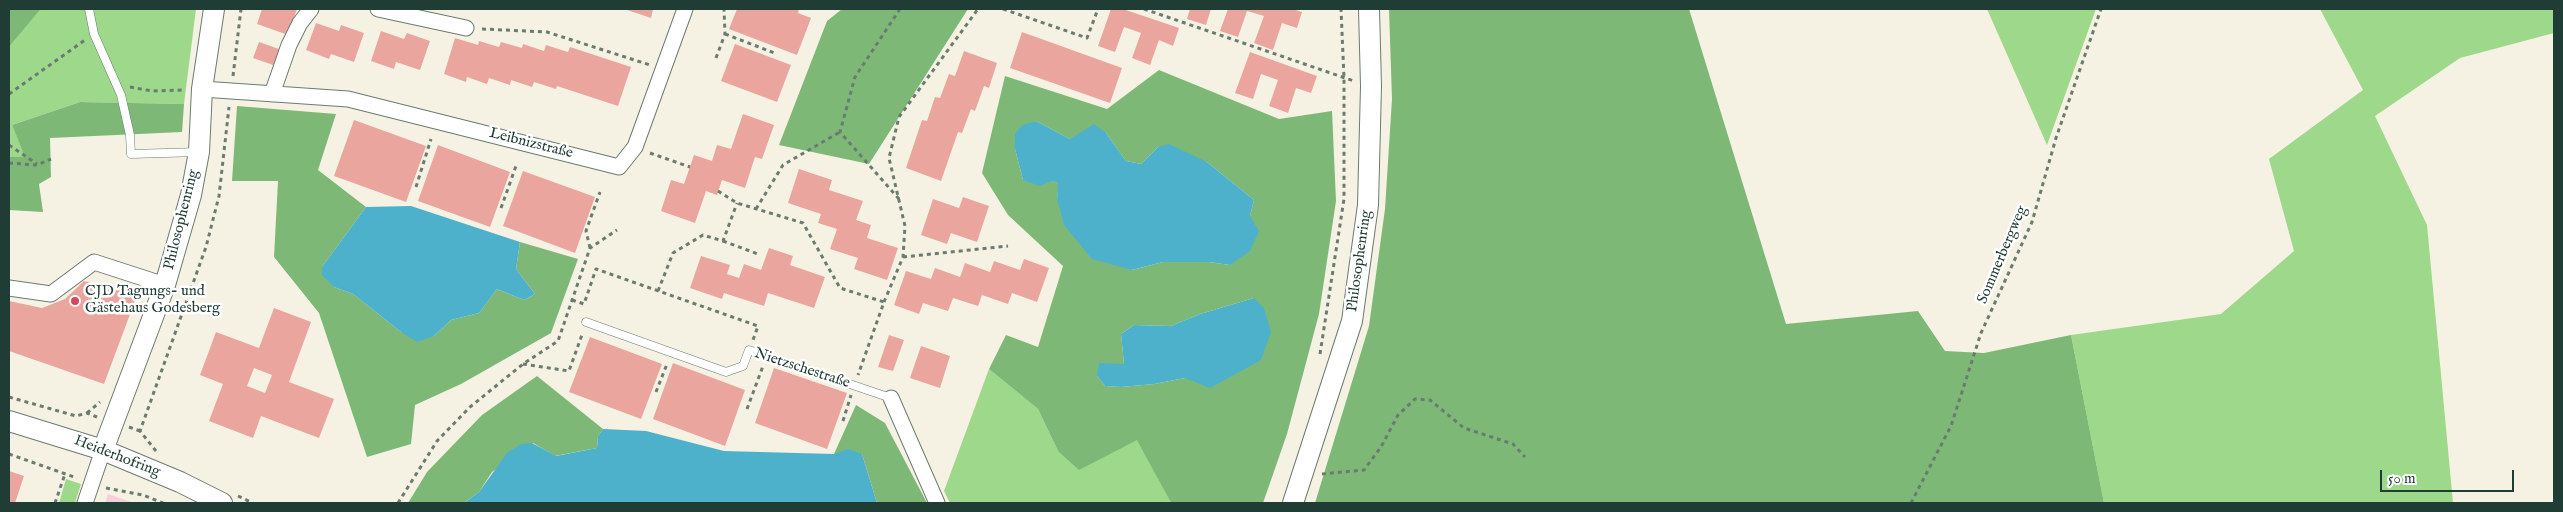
<!DOCTYPE html>
<html>
<head>
<meta charset="utf-8">
<style>
  body { margin:0 }
  #map { position:relative; width:2563px; height:512px; overflow:hidden; background:#f5f2e3; font-family:"IM FELL English",serif }
  canvas { display:block }
  .frame { position:absolute; inset:0; border:10px solid #1f3d34; pointer-events:none }
  .scale { position:absolute; left:2380px; top:470px; width:134px; height:22px; box-sizing:border-box; border:2px solid #1f3d34; border-top:0; padding-left:6px; font-size:15px; line-height:18px; white-space:nowrap; color:#1f3d34; -webkit-text-stroke:4px #fff; paint-order:stroke }
</style>
</head>
<body>
<div id="map">
<canvas width="2563" height="512"></canvas>
<div class="frame"></div>
<div class="scale">50 m</div>
</div>
<script>
const context = document.querySelector('canvas').getContext('2d');
context.lineJoin = 'round';
function fill(path, color) { context.fillStyle = color; context.fill(path, 'evenodd'); }
const toPath = rows => new Path2D(rows.map(r => 'M' + r).join(''));
function trace(path, color, width, dash) { context.strokeStyle = color; context.lineWidth = width; context.lineCap = dash ? 'butt' : 'round'; context.setLineDash(dash || []); context.stroke(path); }
function drawText(font, color, halo, rows, align = 'center') {
  context.font = font + ' "IM FELL English",serif'; context.lineWidth = 5; context.setLineDash([]); context.textBaseline = 'middle'; context.strokeStyle = halo; context.fillStyle = color; for (const [text, x, y, turn = 0] of rows) {
    context.save(); context.translate(x, y); context.rotate((+turn || 0) * Math.PI / 180); context.textAlign = isNaN(turn) ? turn : align; if (halo) context.strokeText(text, 0, 0); context.fillText(text, 0, 0); context.restore();
  }
}
const built = toPath([
  [108,494,134,503,105,503]
]);
const green = toPath([
  [41,9,196,9,184,104,80,102,12,125,26,158,9,157,9,47],
  [1987,9,2096,9,2047,145],
  [2320,9,2554,9,2554,33,2460,58,2375,116,2427,225,2453,503,2104,503,2071,335,2221,314,2294,251,2269,159,2363,90],
  [989,369,1038,409,1058,451,1138,440,1171,503,950,503,944,491],
  [66,479,81,484,75,503,59,503]
]);
const forest = toPath([
  [9,9,41,9,9,47],
  [842,9,968,9,869,164,779,145,827,21],
  [1389,9,1689,9,1786,324,1918,311,1945,351,1984,353,2071,335,2104,503,1315,503,1369,326,1385,209,1392,99],
  [1159,70,1279,119,1332,111,1336,201,1319,314,1287,434,1263,503,1171,503,1137,440,1079,470,1058,451,1038,409,989,369,1006,335,1038,347,1063,266,1008,215,982,173,1005,76,1107,109],
  [1036,121,1070,139,1106,133,1126,161,1141,164,1158,147,1207,162,1254,200,1250,216,1230,265,1209,262,1163,262,1132,270,1057,199,1059,183,1053,181,1023,180,1015,149,1015,133],
  [1254,298,1185,378,1154,384,1121,387,1105,386,1097,376,1124,364,1121,334,1134,325,1171,326,1200,314],
  [80,102,184,104,182,132,50,138,51,177,39,184,43,212,9,210,9,157,25,157,12,125],
  [237,106,336,114,318,170,366,207,322,267,334,287,353,294,401,332,434,336,451,320,479,313,497,289,524,300,535,294,516,269,520,242,578,259,551,333,461,384,415,405,411,444,367,457,319,313,274,257,278,181,232,181],
  [537,376,603,429,598,436,597,448,555,456,533,443,492,472,479,492,464,503,408,503,427,472,482,415],
  [856,405,885,423,927,503,877,503,862,454,834,454]
]);
const water = toPath([
  [1036,121,1070,139,1094,124,1106,133,1126,161,1141,164,1158,147,1169,144,1207,162,1254,200,1250,216,1259,231,1250,251,1230,265,1209,262,1163,262,1132,270,1092,259,1064,225,1057,199,1058,183,1052,181,1040,186,1023,180,1015,149,1015,133,1023,125],
  [411,206,520,242,516,269,535,294,524,300,497,289,479,313,451,320,434,336,417,342,401,332,353,294,334,287,322,275,322,267,366,207],
  [1254,298,1264,308,1271,332,1261,360,1210,388,1185,378,1154,384,1121,387,1105,386,1097,376,1099,363,1124,364,1121,334,1134,325,1171,326,1200,314],
  [603,429,646,431,724,451,834,454,848,449,862,454,877,503,464,503,479,492,507,453,521,444,532,443,556,456,597,448,598,436]
]);
const building = toPath([
  [262,9,297,9,288,35,257,24],
  [624,9,653,9,651,18],
  [737,9,799,9,798,13,811,18,797,55,729,29],
  [1111,9,1123,9,1179,28,1173,46,1159,40,1150,65,1132,58,1141,33,1124,27,1115,52,1098,46],
  [1190,9,1211,9,1206,25,1187,19],
  [1228,9,1292,9,1302,12,1297,28,1282,23,1273,50,1254,43,1264,16,1247,11,1238,37,1220,31],
  [316,23,339,31,341,25,364,33,354,62,331,54,329,59,306,50],
  [381,31,404,39,407,33,430,41,420,70,396,62,394,69,371,61],
  [1022,32,1122,68,1110,103,1010,68],
  [455,38,478,45,479,41,499,47,501,42,522,48,523,44,544,51,546,45,568,52,570,47,631,67,618,106,557,86,556,89,534,82,532,87,511,80,510,85,489,78,487,84,467,77,466,82,444,74],
  [259,42,282,50,276,66,253,58],
  [735,44,791,65,777,102,721,81],
  [964,51,997,63,989,88,984,86,975,111,971,109,962,133,958,132,941,181,906,168,922,120,927,121,935,97,940,98,949,74,955,76],
  [1250,52,1317,76,1311,93,1296,88,1288,113,1269,106,1278,80,1261,74,1253,99,1235,93],
  [743,114,774,125,762,159,755,157,745,188,722,180,717,195,706,191,695,223,661,211,671,180,684,184,694,155,712,161,717,145,731,149],
  [354,120,426,146,406,202,334,176],
  [438,145,510,172,490,227,418,201],
  [799,169,832,180,829,190,863,201,856,220,871,225,867,238,898,248,887,280,854,269,858,258,830,249,837,229,818,223,821,214,788,203],
  [523,171,595,197,575,253,503,226],
  [963,197,989,206,977,242,951,233,947,244,921,235,933,199,959,208],
  [769,248,793,256,790,265,825,277,814,308,768,293,764,306,724,293,722,299,690,288,701,256,730,265,727,274,739,278,744,264,761,270],
  [1024,259,1049,268,1037,302,1012,293,1008,304,982,295,978,306,953,298,948,311,923,303,919,314,894,305,906,271,931,279,935,268,960,277,965,263,990,272,994,261,1020,270],
  [84,281,114,289,119,282,139,290,104,384,9,351,9,301,42,308,65,299],
  [274,308,311,322,289,382,334,399,319,438,261,416,253,438,209,421,223,384,200,375,216,332,259,348],
  [254,368,272,375,265,393,247,386],
  [889,335,904,340,893,371,878,367],
  [590,337,662,364,641,419,569,392],
  [921,346,950,356,940,388,910,378],
  [673,363,745,390,725,446,653,419],
  [774,368,847,393,827,449,755,423],
  [9,471,24,476,15,503,9,503]
]);
const path = toPath([
  [1003,9,1087,38,1098,9],
  [1144,9,1354,81],
  [482,29,547,32,650,65],
  [725,34,777,54],
  [716,58,725,34,724,9],
  [233,76,241,9],
  [130,87,152,91,184,90],
  [9,94,85,40],
  [9,145,37,164],
  [650,153,690,167],
  [9,163,37,165,51,159],
  [416,187,431,139],
  [718,191,737,203,803,223,840,288,884,302,858,375],
  [899,199,840,132,855,77,900,9],
  [501,208,516,166],
  [756,209,783,165,840,132],
  [723,241,758,254],
  [590,248,586,231,600,192],
  [903,257,1008,246],
  [658,291,673,253,703,235,723,241,737,203],
  [572,300,584,304,596,269,758,326,753,340],
  [884,302,903,257,905,226,889,158,899,117,978,9],
  [1320,354,1344,199,1344,78,1341,9],
  [523,364,569,371,583,332],
  [656,392,667,364],
  [9,397,76,416,87,413,97,417],
  [747,409,763,366],
  [87,413,100,402],
  [843,421,851,395],
  [129,427,140,431],
  [156,451,140,431,206,247,219,196,229,107],
  [9,454,77,478],
  [1322,474,1364,470,1381,447,1398,415,1415,399,1430,400,1464,428,1513,444,1525,457],
  [106,488,143,495,163,503],
  [238,496,253,503],
  [55,503,65,474],
  [398,503,437,441,470,407,523,364,558,341,590,248,617,230],
  [1911,503,1951,426,1981,333,2032,222,2056,138,2101,9]
]);
const service = toPath([
  [89,9,94,34,121,95,130,135,131,154,199,152],
  [586,322,726,372,743,366,749,350,891,398]
]);
const minor = toPath([
  [378,9,466,28],
  [202,89,348,99,619,167,635,147,685,9],
  [272,94,289,45,300,23,311,9],
  [9,288,51,294,94,262,165,285],
  [891,398,937,503],
  [85,503,103,450]
]);
const tertiary = toPath([
  [9,421,103,450,180,482,222,503],
  [103,450,165,285,191,195,199,152,202,89,214,9],
  [1293,503,1352,321,1368,205,1371,86,1369,9]
]);
const markers = [
  [75,301,5,"#d1495b"]
];
const streetNames = [
  ["Leibnizstraße",531,144,14],
  ["Philosophenring",182,220,-76],
  ["Sommerbergweg",2003,255,-67],
  ["Philosophenring",1360,261,-82],
  ["Nietzschestraße",802,369,18],
  ["Heiderhofring",117,457,21]
];
const poiNames = [
  ["CJD Tagungs- und",85,292],
  ["Gästehaus Godesberg",85,309]
];
fill(built, '#f5cfd9');
fill(green, '#9dd88b');
fill(forest, '#7eb877');
fill(water, '#4db1cc');
fill(building, '#eaa69e');
trace(service, '#6a7c71', 9);
trace(minor, '#6a7c71', 17);
trace(tertiary, '#6a7c71', 22);
trace(path, '#6a7c71', 3, [4, 4]);
trace(service, '#fff', 8);
trace(minor, '#fff', 15);
trace(tertiary, '#fff', 20);
for (const [x, y, r, color] of markers) { const dot = new Path2D(); dot.arc(x, y, r, 0, 2 * Math.PI); context.fillStyle = color; context.fill(dot); trace(dot, '#fff', 2); }
drawText('15px', '#1f3d34', '#fff', streetNames);
drawText('15px', '#1f3d34', '#fff', poiNames, 'left');
</script>
</body>
</html>
